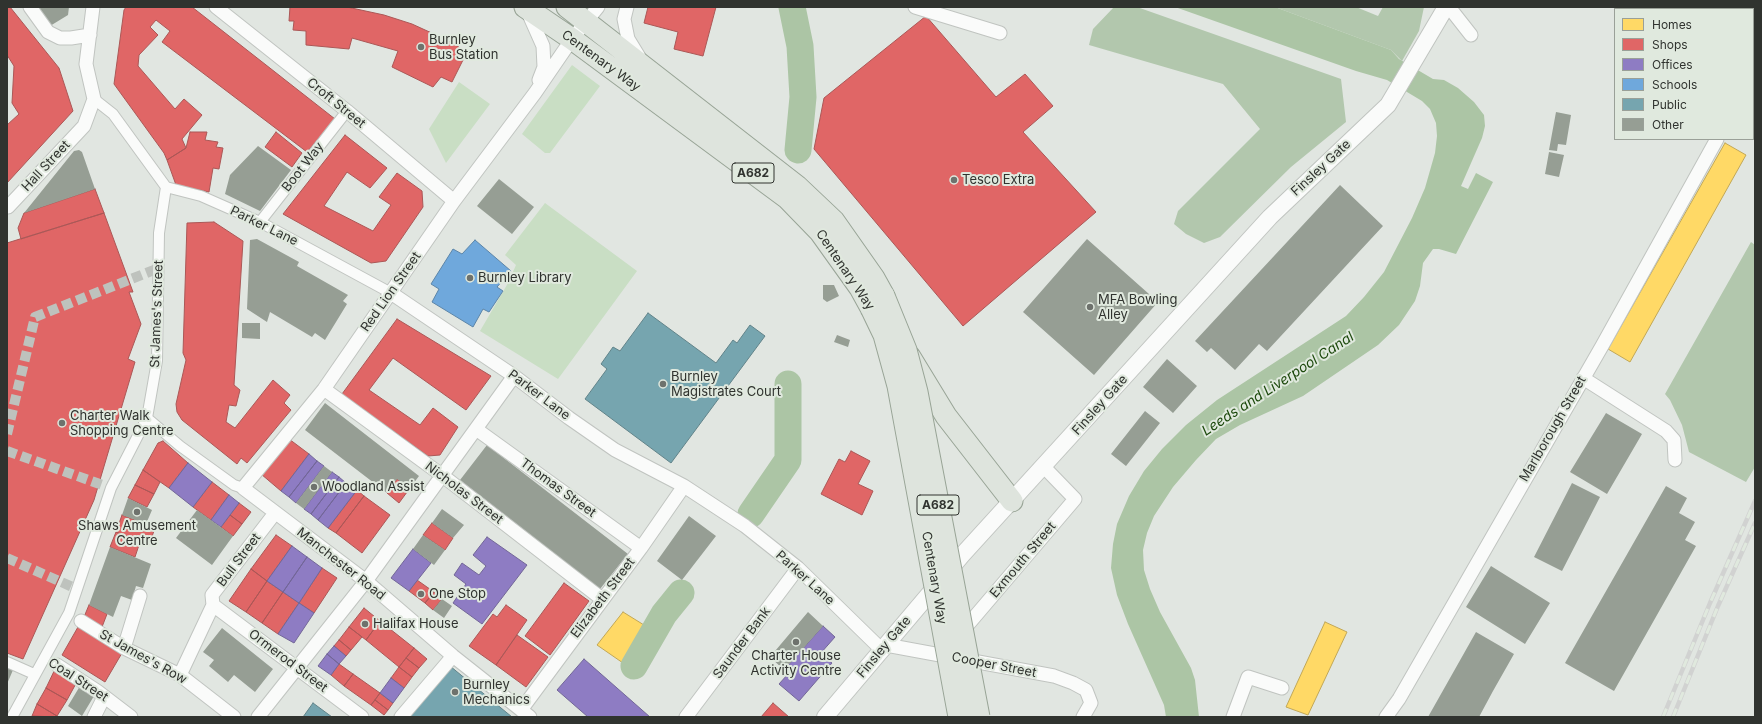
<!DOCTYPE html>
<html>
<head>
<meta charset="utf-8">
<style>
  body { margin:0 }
  #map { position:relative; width:1762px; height:724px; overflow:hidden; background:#e1e6e1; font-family:Inter,sans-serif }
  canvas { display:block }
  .frame { position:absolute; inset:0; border:8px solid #30332f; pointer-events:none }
  .legend { position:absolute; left:1614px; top:8px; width:140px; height:132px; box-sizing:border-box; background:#e0e9de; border:1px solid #9aa098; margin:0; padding:5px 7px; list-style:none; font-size:12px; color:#30332f }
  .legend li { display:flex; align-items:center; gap:8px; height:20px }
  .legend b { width:20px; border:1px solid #9aa098 }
</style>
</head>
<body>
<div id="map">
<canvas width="1762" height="724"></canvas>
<div class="frame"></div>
<ul class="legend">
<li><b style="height:11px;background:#ffd966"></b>Homes</li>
<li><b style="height:11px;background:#e06666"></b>Shops</li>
<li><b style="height:11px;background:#8e7cc3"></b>Offices</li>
<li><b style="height:11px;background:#6fa8dc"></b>Schools</li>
<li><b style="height:11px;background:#76a5af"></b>Public</li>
<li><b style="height:11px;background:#969e94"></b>Other</li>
</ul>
</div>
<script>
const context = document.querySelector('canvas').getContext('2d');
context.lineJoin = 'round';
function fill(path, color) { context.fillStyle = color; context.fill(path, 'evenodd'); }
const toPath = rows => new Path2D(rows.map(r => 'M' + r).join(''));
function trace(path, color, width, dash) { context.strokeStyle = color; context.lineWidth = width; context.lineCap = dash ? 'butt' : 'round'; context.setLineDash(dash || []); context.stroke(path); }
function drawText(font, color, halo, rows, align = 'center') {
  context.font = font + ' Inter,sans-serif'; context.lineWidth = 4; context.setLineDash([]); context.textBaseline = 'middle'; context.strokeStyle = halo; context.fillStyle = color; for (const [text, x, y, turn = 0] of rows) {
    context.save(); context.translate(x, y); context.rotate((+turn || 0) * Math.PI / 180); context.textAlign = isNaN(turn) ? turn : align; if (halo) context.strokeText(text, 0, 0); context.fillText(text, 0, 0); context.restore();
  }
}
const green = toPath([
  [572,65,600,86,550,153,545,153,522,134],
  [459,82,490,104,446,163,429,129],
  [545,203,637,271,558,379,480,331,508,283,516,265,505,255]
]);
const forest = toPath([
  [1114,7,1137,7,1341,79,1346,122,1291,167,1220,237,1204,243,1186,234,1174,224,1178,211,1260,129,1223,84,1089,45,1093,29],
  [1275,7,1356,7,1378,16,1383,7,1424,7,1419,31,1402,61,1391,50],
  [1751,242,1755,245,1755,467,1746,482,1689,452,1682,425,1670,400,1665,394]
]);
const water = toPath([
  [1175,7,1275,7,1391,50,1399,59,1433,79,1444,80,1458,88,1474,102,1484,115,1485,126,1482,138,1461,186,1468,189,1476,173,1493,182,1456,254,1439,249,1433,249,1423,263,1420,286,1415,301,1399,325,1378,345,1303,396,1240,425,1216,439,1196,460,1173,487,1154,516,1147,533,1143,550,1144,570,1150,589,1160,612,1191,668,1195,680,1199,717,1166,717,1164,705,1128,624,1117,595,1111,568,1113,544,1117,524,1129,496,1144,471,1162,449,1186,425,1217,400,1346,316,1364,297,1384,272,1412,218,1425,188,1435,153,1437,136,1436,123,1430,109,1422,101,1387,80,1356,71]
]);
const homes = toPath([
  [1658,7,1679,7,1680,9,1659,9,1658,7],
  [1701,7,1755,7,1753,9,1702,9,1701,7],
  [1753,32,1755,32,1755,55,1753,55,1753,32],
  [1725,143,1746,155,1630,362,1608,349,1725,143],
  [623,612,644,625,623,663,597,645,623,612],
  [1325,622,1347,632,1308,715,1286,707,1325,622]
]);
const shops = toPath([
  [7,7,10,7,59,68,73,111,7,183,7,125,19,114,12,103,14,66,7,55,7,7],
  [126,7,192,7,335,119,307,152,162,42,170,31,156,20,150,27,158,35,139,55,138,66,175,109,184,99,202,115,182,139,186,148,167,160,164,153,114,84,124,10,126,7],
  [290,7,347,7,384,15,412,24,447,40,467,52,452,82,441,77,433,87,392,67,398,51,352,38,349,49,306,45,306,31,293,30,294,21,289,21,290,7],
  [648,7,716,7,703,56,674,49,678,32,644,23,648,7],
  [926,16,996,97,1025,74,1053,106,1023,132,1096,212,963,326,814,149,824,98,926,16],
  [190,132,207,132,205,140,218,142,216,147,223,148,219,169,213,168,209,192,176,185,167,160,186,148,190,132],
  [276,132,302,153,292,167,265,147,276,132],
  [345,135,387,168,370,188,347,172,324,206,373,231,391,205,379,197,397,173,422,191,423,207,386,261,371,263,283,214,345,135],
  [95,189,104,213,21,239,18,228,24,213,95,189],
  [104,213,133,292,129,292,141,324,128,359,135,362,94,500,23,659,7,653,7,243,104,213],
  [214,222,243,241,234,385,240,390,236,406,229,405,226,422,235,428,273,380,290,395,284,403,291,410,247,463,241,458,237,464,182,420,177,412,176,404,186,360,183,353,187,223,214,222],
  [397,319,491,376,466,410,393,358,369,390,420,425,433,408,458,427,440,455,428,456,342,394,397,319],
  [289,439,309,454,281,491,261,474,289,439],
  [163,441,188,463,169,488,143,470,158,443,163,441],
  [851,451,870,461,858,484,873,491,862,515,821,494,839,459,845,462,851,451],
  [143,470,160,482,154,494,135,485,143,470],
  [397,479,410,488,399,503,387,493,397,479],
  [212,482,229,495,211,520,193,507,212,482],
  [135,485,154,494,147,507,128,498,135,485],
  [357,490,364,496,336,533,328,528,357,490],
  [364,496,390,515,362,553,336,533,364,496],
  [239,503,251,512,242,524,230,515,239,503],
  [122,515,155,528,149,545,116,532,122,515],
  [230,515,242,524,233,536,221,527,230,515],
  [432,523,453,538,445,550,423,535,432,523],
  [116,532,140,542,135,557,110,547,116,532],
  [276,535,292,546,267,581,251,569,276,535],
  [322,568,337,578,314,613,299,603,322,568],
  [251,569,267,581,246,612,229,601,251,569],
  [417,580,434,592,425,603,409,591,417,580],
  [267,581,283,592,262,623,246,612,267,581],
  [564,583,589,601,550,655,525,636,564,583],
  [283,592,299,603,278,634,262,623,283,592],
  [434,592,442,599,433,610,425,603,434,592],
  [89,605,107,614,102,627,84,617,89,605],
  [506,605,527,620,496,665,469,646,493,614,497,617,506,605],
  [364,608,380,621,366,640,349,627,364,608],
  [380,621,414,648,399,667,366,640,380,621],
  [78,627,122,653,105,682,62,655,78,627],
  [349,627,362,637,351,650,339,640,349,627],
  [517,635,548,657,526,687,496,665,517,635],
  [339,640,351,650,346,656,334,646,339,640],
  [414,648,427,659,419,668,406,658,414,648],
  [406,658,419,668,412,677,399,667,406,658],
  [339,664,353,674,344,686,331,675,339,664],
  [57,665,79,678,67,700,46,688,57,665],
  [399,667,412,677,404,688,391,678,399,667],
  [353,674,380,693,371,705,344,686,353,674],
  [46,688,67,700,57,716,37,704,46,688],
  [380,693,393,703,388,710,375,700,380,693],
  [375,700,388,710,384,715,371,705,375,700],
  [773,703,789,717,761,717,773,703],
  [37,704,57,716,56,717,32,716,37,704]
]);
const offices = toPath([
  [309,454,317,461,289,497,281,491,309,454],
  [317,461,324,466,296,503,289,497,317,461],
  [188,463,212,482,193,507,169,488,188,463],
  [332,472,339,477,311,514,304,509,332,472],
  [339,477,346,483,318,520,311,514,339,477],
  [346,483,357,490,328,528,318,520,346,483],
  [229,495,239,503,221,527,211,520,229,495],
  [487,537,527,565,482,624,453,603,466,584,454,575,462,563,479,575,486,566,473,555,487,537],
  [292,546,307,557,283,592,267,581,292,546],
  [413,549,431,563,409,591,391,578,413,549],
  [307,557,322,568,299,603,283,592,307,557],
  [299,603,314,613,294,643,278,634,299,603],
  [823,626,835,637,820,654,832,663,799,701,779,684,788,674,784,670,823,626],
  [334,646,346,656,339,664,327,654,334,646],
  [327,654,339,664,331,675,318,666,327,654],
  [584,659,650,717,588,717,557,690,584,659],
  [391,678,404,688,393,703,380,693,391,678]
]);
const schools = toPath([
  [475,240,511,271,497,287,503,291,489,312,483,309,473,327,432,302,439,289,431,284,453,249,462,254,475,240]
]);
const public = toPath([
  [648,313,716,363,733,340,737,343,750,325,765,336,671,463,585,399,607,369,601,364,613,347,620,351,648,313],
  [450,666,512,717,408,717,450,666],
  [313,703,332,717,303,717,313,703]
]);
const river = toPath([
  [792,7,800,46,803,97,798,150],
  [751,514,788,460,788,384],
  [634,666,664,614,681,593]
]);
const building = toPath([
  [37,7,69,7,68,15,50,26],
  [1556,112,1571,115,1566,145,1558,144,1557,151,1549,150],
  [258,146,291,170,260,211,225,194,230,175],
  [79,150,82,152,95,189,24,213,74,151],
  [1549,152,1564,155,1559,177,1545,174],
  [499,179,534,207,512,234,477,206],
  [1340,185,1383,226,1267,351,1259,344,1235,370,1211,348,1207,352,1195,341],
  [257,239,299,262,297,266,348,295,343,301,347,304,325,340,315,333,312,337,270,312,267,322,247,309,250,240],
  [1087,239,1158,302,1094,375,1023,312],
  [823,285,834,285,839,296,827,302,823,299],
  [242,323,260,323,260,339,242,338],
  [837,335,850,340,848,347,834,342],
  [1167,359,1197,386,1173,413,1143,387],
  [325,403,419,476,410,488,397,479,387,493,305,430],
  [1145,411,1160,423,1126,466,1111,454],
  [1606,413,1642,434,1607,494,1570,472],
  [487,445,628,554,600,589,460,480],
  [324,466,332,472,304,509,296,503],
  [1572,483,1600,497,1562,571,1534,557],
  [1666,486,1687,498,1679,513,1695,522,1685,540,1696,546,1614,691,1565,663],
  [128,498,152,510,146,524,122,515],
  [442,509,464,525,453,538,432,523],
  [197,510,233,536,212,565,176,538],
  [689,516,716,536,682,580,657,561],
  [423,535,445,550,434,565,413,549],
  [110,547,151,564,143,588,136,586,132,600,121,596,113,617,89,605],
  [1491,566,1550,603,1525,644,1466,607],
  [442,599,452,606,444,618,433,610],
  [808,612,823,626,784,670,770,657],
  [222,628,273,669,255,692,234,675,228,682,209,666,214,660,203,652],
  [1476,632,1514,654,1493,691,1479,717,1428,717],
  [7,668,13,670,7,684],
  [83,681,97,691,82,716,68,706]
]);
const pedestrianTunnel = toPath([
  [7,434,35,317,159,268],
  [7,451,111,488],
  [7,558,77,589]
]);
const pedestrian = toPath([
  [166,187,201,196,260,222,391,293],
  [260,222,347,111],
  [147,418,180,446,234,485,243,488],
  [7,662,34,674],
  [12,717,69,613,111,488,147,418,157,361,159,233,166,187,113,114,94,99]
]);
const minor = toPath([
  [30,7,48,32,60,38,71,38,90,35],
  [216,7,347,111,454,201],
  [627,7,624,19,628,39,639,57],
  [915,7,1000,33],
  [1449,7,1471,35],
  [1695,7,1695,9],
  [527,10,543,46,544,67,539,80],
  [1753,12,1755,11],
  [8,207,84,126,94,99,86,64,93,7],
  [391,293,514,376,569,418,615,450,684,486,745,526,798,568,882,650],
  [1583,378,1666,431,1674,440,1675,460],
  [324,389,443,476,602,599],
  [476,429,641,548],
  [213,605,362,717],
  [81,621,124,648,180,675,234,717],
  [960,634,1075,499,1044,467],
  [886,645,1054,676,1073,683,1086,690,1091,703,1083,717],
  [124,648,140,596],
  [57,665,97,691,131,717],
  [180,675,213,605,212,595,275,513],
  [521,710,641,548,684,486],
  [94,717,104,697],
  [258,717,366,581,514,376],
  [401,717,453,656],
  [530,717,453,656,366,581,243,488,324,389,454,201,535,93,572,39,598,7],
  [686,717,798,568],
  [1233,717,1248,677,1282,688],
  [1386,717,1399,699,1602,346,1717,139]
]);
const tertiary = toPath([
  [825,717,963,554,1270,217,1388,105,1446,7]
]);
const primary = toPath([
  [525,7,572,39,787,198,820,232,860,288,871,308],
  [567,7,797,186,834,221,874,278,884,296],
  [910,357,946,416,1012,501]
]);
const rail = toPath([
  [1663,717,1710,603,1755,501],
  [1673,717,1718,606,1755,523]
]);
const primaryBridge = toPath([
  [884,296,906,350,917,392,979,717],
  [871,308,884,335,898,386,959,717]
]);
const markers = [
  [421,47,4,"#6e726d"],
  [954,180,4,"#6e726d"],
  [470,278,4,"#6e726d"],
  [1090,307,4,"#6e726d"],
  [663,384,4,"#6e726d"],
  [62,423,4,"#6e726d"],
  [314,487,4,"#6e726d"],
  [137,512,4,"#6e726d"],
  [421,594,4,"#6e726d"],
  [365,624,4,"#6e726d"],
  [796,642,4,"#6e726d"],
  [455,692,4,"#6e726d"]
];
const shields = [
  [753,173,42],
  [938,505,42]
];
const shieldNames = [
  ["A682",753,173],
  ["A682",938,505]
];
const poiNames = [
  ["Burnley",429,40],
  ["Bus Station",429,55],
  ["Tesco Extra",962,180],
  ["Burnley Library",478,278],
  ["MFA Bowling",1098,300],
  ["Alley",1098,315],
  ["Burnley",671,377],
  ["Magistrates Court",671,392],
  ["Charter Walk",70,416],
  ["Shopping Centre",70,431],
  ["Woodland Assist",322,487],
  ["Shaws Amusement",137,526,"center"],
  ["Centre",137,541,"center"],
  ["One Stop",429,594],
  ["Halifax House",373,624],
  ["Charter House",796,656,"center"],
  ["Activity Centre",796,671,"center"],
  ["Burnley",463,685],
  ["Mechanics",463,700]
];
const streetNames = [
  ["Centenary Way",601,61,36],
  ["Croft Street",336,103,39],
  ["Hall Street",46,166,-47],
  ["Boot Way",303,167,-52],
  ["Finsley Gate",1321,168,-43],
  ["Parker Lane",264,226,26],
  ["Centenary Way",845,270,56],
  ["Red Lion Street",391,292,-55],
  ["St James's Street",157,314,-88],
  ["Parker Lane",539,395,37],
  ["Finsley Gate",1100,405,-48],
  ["Marlborough Street",1553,429,-60],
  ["Thomas Street",558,488,36],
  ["Nicholas Street",464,493,37],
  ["Bull Street",239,560,-53],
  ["Exmouth Street",1023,560,-50],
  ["Manchester Road",341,564,38],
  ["Parker Lane",805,578,42],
  ["Centenary Way",934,578,80],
  ["Elizabeth Street",603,598,-53],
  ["Saunder Bank",742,643,-53],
  ["Finsley Gate",884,647,-50],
  ["St James's Row",143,657,29],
  ["Ormerod Street",288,661,37],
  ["Cooper Street",994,665,11],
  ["Coal Street",78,680,33]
];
const waterNames = [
  ["Leeds and Liverpool Canal",1278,384,-33]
];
fill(green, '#c9dec4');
fill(forest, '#b2c7ad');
fill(water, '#acc5a5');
fill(homes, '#ffd966');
trace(homes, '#c1a756', 1);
fill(shops, '#e06666');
trace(shops, '#ab5756', 1);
fill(offices, '#8e7cc3');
trace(offices, '#726697', 1);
fill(schools, '#6fa8dc');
trace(schools, '#5c85a8', 1);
fill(public, '#76a5af');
trace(public, '#618389', 1);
trace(river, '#acc5a5', 27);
fill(building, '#969e94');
trace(pedestrianTunnel, '#bec2bd', 10, [10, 5]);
trace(pedestrian, '#c0c4c0', 12);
trace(minor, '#c0c4c0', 15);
trace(tertiary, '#c0c4c0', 18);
trace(primary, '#98a496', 23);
trace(pedestrian, '#fafbfa', 10);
trace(minor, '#fafbfa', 13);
trace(tertiary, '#fafbfa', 16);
trace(primary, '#dee4dd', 21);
trace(rail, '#d1d2d1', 4.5);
trace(rail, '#e0e9de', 3, [9]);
trace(primaryBridge, '#98a496', 23, []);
trace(primaryBridge, '#dee4dd', 21);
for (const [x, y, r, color] of markers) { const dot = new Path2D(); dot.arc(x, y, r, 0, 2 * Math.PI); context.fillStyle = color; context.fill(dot); trace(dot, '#e0e9de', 1.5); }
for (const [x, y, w] of shields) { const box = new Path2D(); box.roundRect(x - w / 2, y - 10, w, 20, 3); context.fillStyle = '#e0e9de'; context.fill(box); trace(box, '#30332f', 1); }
drawText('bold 12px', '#30332f', null, shieldNames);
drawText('13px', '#30332f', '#e0e9de', poiNames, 'left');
drawText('13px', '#30332f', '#e0e9de', streetNames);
drawText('italic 14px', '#1c490c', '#e0e9de', waterNames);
</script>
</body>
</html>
